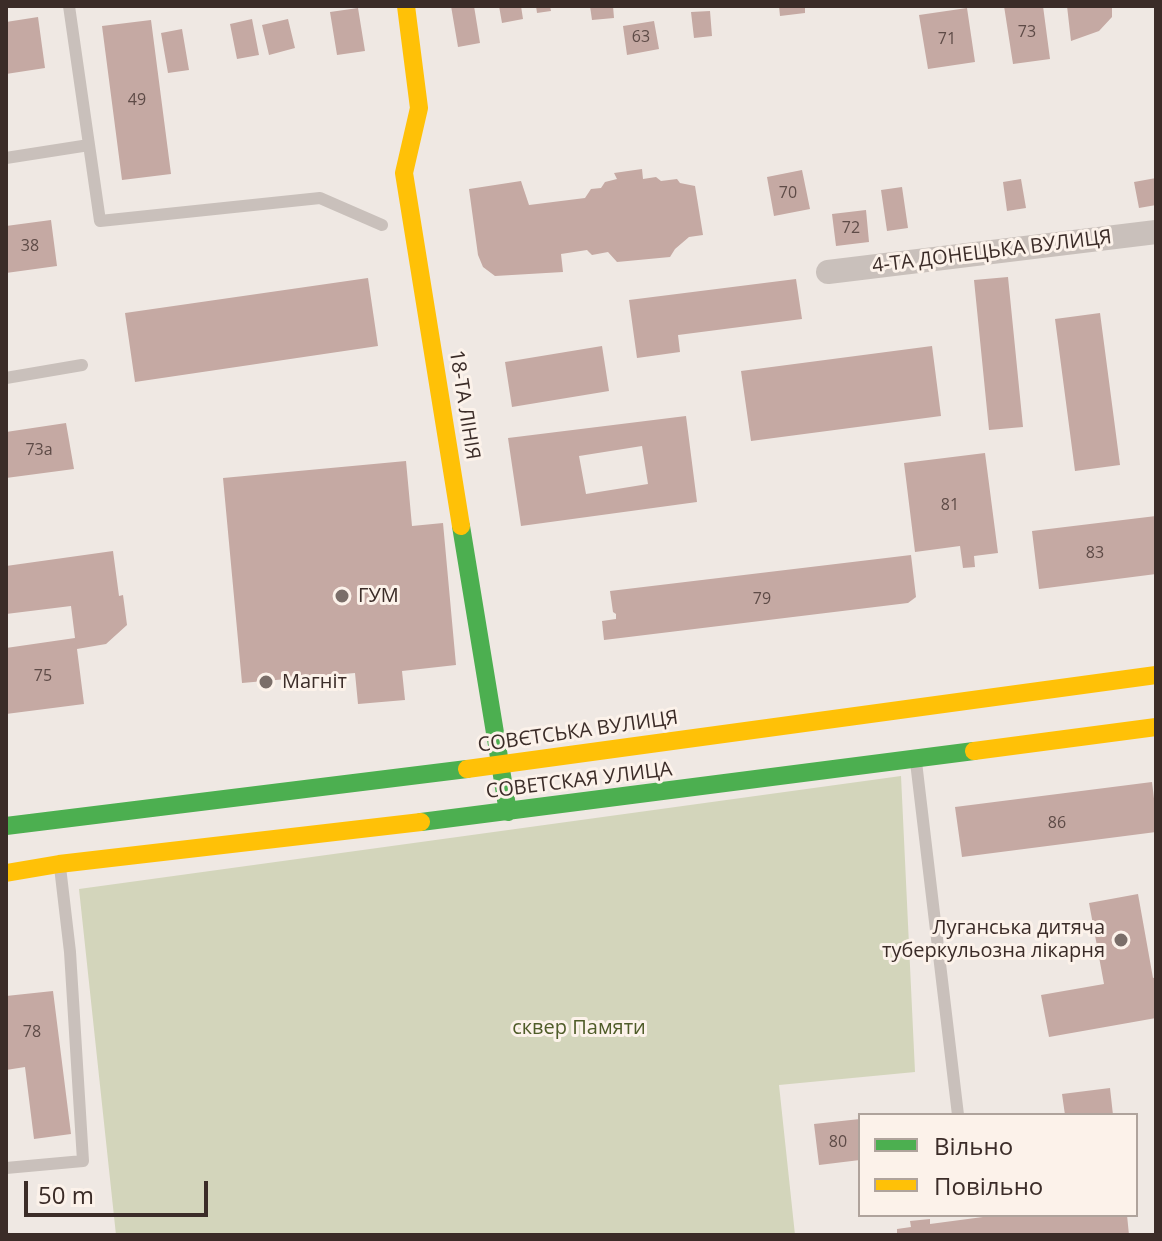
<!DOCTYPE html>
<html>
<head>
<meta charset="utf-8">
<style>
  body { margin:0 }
  #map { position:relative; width:1162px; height:1241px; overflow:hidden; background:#efe8e3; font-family:"Open Sans",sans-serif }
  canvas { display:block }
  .frame { position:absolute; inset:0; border:8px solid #3b2c28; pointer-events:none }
  .legend { position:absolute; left:858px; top:1113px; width:280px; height:104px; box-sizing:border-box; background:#fcf2ea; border:2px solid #afa39c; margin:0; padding:10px 14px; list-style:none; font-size:24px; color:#3b2c28 }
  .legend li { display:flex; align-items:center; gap:16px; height:40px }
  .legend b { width:40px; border:2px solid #afa39c }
  .scale { position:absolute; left:24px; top:1181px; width:184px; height:36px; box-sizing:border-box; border:4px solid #3b2c28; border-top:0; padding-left:10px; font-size:24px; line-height:28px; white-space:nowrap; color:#3b2c28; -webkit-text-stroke:6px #fcf2ea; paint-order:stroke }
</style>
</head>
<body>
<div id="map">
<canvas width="1162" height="1241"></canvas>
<div class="frame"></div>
<ul class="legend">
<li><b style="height:10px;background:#4caf50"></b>Вільно</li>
<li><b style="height:10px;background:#ffc107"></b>Повільно</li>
</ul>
<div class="scale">50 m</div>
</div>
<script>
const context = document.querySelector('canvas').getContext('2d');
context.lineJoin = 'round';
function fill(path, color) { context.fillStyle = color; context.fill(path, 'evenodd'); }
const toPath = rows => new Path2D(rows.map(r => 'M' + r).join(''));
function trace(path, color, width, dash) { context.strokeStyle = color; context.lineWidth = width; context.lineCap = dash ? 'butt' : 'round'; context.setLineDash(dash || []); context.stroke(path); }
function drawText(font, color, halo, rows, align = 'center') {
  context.font = font + ' "Open Sans",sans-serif'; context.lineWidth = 6; context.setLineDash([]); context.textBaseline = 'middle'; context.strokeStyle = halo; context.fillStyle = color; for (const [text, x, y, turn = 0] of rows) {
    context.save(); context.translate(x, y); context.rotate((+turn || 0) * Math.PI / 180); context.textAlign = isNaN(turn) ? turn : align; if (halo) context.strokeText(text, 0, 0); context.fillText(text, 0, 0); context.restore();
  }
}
const green = toPath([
  [901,776,915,1072,779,1085,795,1235,116,1235,79,889]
]);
const building = toPath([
  [451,6,474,6,480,43,458,47],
  [499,6,521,6,523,19,502,23],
  [536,6,550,6,551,11,537,13],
  [590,6,613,6,614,18,592,20],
  [779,6,805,6,805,13,780,16],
  [1004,6,1043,6,1050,59,1013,64],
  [1067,6,1112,6,1112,17,1099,31,1071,41],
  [358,8,365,51,337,55,330,12],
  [967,8,975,62,928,69,919,15],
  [710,11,712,36,694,38,691,12],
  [38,17,45,68,6,74,6,22],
  [252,19,259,55,237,59,230,24],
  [288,19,295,48,269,55,262,25],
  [151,20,171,174,122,180,102,26],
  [654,21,659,49,627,55,623,26],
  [182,29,189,70,168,73,161,33],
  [642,169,643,179,656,177,661,181,677,179,680,183,695,186,703,235,689,237,675,249,670,257,617,262,608,252,592,255,587,250,561,254,563,272,495,276,483,267,478,255,469,189,521,181,529,205,585,198,591,189,601,188,605,182,617,179,614,173],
  [802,170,810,209,774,216,767,177],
  [1156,178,1156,205,1139,208,1134,182],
  [1021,179,1026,208,1007,211,1003,182],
  [902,187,908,228,887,231,881,190],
  [866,210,869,242,836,246,832,214],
  [51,220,57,266,6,273,6,226],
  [1008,277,1023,427,989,430,974,280],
  [368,278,378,346,135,382,125,313],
  [796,279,802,319,678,335,680,352,637,358,629,300],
  [1100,313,1120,465,1075,471,1055,319],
  [602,346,609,391,512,407,505,362],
  [932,346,941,416,751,441,741,371],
  [686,416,697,502,521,526,508,438],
  [642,446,648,484,586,494,579,456],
  [66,423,74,469,6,478,6,432],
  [985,453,998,553,974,556,975,567,963,568,960,546,915,552,904,463],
  [406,461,412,526,443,523,456,665,402,671,405,700,358,704,355,673,242,683,223,478],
  [1156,516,1156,574,1039,589,1032,531],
  [113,551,119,596,123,595,127,625,106,644,77,649,84,704,6,714,6,648,75,638,71,606,6,614,6,566],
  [911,555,916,597,908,603,604,640,602,621,616,619,616,614,613,612,610,591],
  [1152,782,1156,815,1156,832,962,857,955,807],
  [1138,894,1153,978,1156,977,1156,1018,1049,1037,1041,995,1104,984,1089,903],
  [53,991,71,1134,34,1139,25,1067,6,1070,6,996],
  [1110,1088,1113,1115,1065,1115,1062,1094],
  [860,1119,860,1160,819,1165,814,1124],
  [998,1215,1127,1215,1129,1235,897,1235,897,1229,911,1227,910,1221,930,1219,930,1224]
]);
const lane = toPath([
  [69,6,100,221,320,198,382,225],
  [6,158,89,145],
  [6,378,82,365],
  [916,762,958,1115],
  [6,1168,83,1161,70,952,60,867]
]);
const street = toPath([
  [828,272,1156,232]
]);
const fast = toPath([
  [461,526,508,812],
  [421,822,974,751],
  [6,826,467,769]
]);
const slow = toPath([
  [406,6,419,108,404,173,461,526],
  [974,751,1156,727],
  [467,769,1156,675],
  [6,873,59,864,421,822]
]);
const markers = [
  [342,596,8,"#7a6e69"],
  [266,682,8,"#7a6e69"],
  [1121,940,8,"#7a6e69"]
];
const numberNames = [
  ["73",1027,32],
  ["63",641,37],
  ["71",947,39],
  ["49",137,100],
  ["70",788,193],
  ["72",851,228],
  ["38",30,246],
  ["73а",39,450],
  ["81",950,505],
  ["83",1095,553],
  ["79",762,599],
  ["75",43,676],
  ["86",1057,823],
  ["78",32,1032],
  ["80",838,1142]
];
const streetNames = [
  ["4-ТА ДОНЕЦЬКА ВУЛИЦЯ",992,252,-7],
  ["18-ТА ЛІНІЯ",464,405,81],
  ["СОВЄТСЬКА ВУЛИЦЯ",578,732,-8],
  ["СОВЕТСКАЯ УЛИЦА",579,781,-7]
];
const poiNames = [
  ["ГУМ",358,596],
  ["Магніт",282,682],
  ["Луганська дитяча",1105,928,"right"],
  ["туберкульозна лікарня",1105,951,"right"]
];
const parkNames = [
  ["сквер Памяти",579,1028]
];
fill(green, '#d3d5bb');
fill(building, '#c5a9a3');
trace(lane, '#c9c0bb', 12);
trace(street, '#c9c0bb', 24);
trace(fast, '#4caf50', 18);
trace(slow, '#ffc107', 18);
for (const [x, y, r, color] of markers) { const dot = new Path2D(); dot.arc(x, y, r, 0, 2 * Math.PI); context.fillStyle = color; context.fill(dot); trace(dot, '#fcf2ea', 3); }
drawText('16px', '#5e4b47', null, numberNames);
drawText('20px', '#3b2c28', '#fcf2ea', streetNames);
drawText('20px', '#3b2c28', '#fcf2ea', poiNames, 'left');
drawText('20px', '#4f5c29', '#fcf2ea', parkNames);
</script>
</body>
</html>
